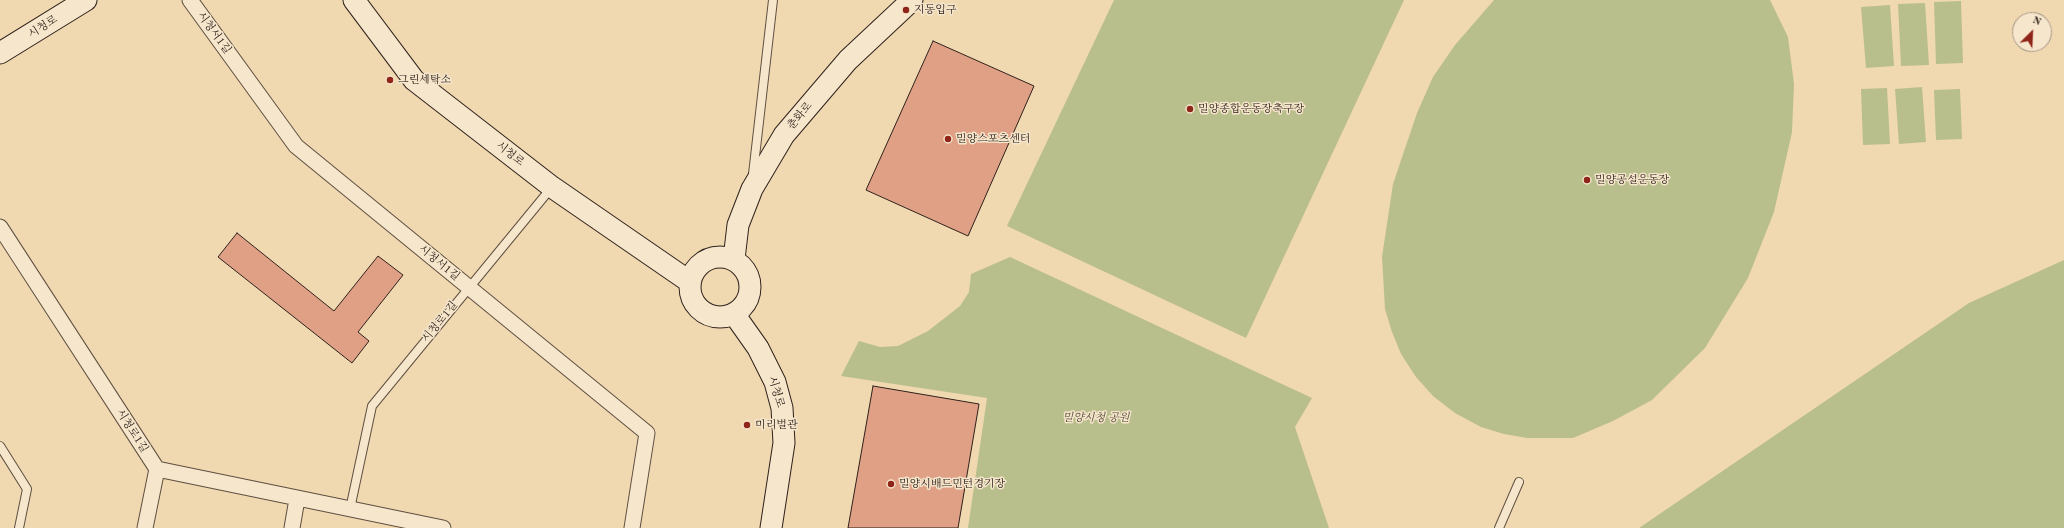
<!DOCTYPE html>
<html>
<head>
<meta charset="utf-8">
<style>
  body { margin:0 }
  #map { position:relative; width:2064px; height:528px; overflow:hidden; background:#f0d8b1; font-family:"Old Standard TT",serif }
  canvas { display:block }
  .north { position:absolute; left:2012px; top:12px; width:40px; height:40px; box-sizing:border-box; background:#f5e6cc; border:1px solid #a69785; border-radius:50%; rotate:24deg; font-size:11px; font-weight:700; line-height:16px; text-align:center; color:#2f211b }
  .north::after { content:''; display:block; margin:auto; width:14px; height:18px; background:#8f2418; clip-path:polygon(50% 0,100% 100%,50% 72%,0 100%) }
</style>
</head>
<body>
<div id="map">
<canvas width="2064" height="528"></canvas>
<div class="north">N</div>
</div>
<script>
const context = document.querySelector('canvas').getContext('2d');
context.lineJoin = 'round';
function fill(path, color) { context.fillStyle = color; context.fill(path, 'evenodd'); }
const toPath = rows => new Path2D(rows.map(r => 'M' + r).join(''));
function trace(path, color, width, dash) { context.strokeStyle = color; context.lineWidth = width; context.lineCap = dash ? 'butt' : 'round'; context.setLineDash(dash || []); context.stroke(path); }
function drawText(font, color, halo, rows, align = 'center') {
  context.font = font + ' "Old Standard TT","Noto Serif KR",serif'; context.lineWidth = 3; context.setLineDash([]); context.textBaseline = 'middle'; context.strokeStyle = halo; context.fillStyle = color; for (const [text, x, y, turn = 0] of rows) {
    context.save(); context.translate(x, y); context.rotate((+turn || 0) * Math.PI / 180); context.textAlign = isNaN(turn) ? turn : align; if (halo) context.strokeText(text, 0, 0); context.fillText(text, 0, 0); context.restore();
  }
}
const green = toPath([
  [1114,0,1404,0,1246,338,1007,226],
  [1494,0,1770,0,1788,37,1794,84,1792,132,1774,212,1748,278,1705,348,1652,400,1613,421,1573,438,1527,438,1504,434,1481,427,1455,413,1433,396,1416,377,1401,354,1392,332,1385,309,1382,257,1393,184,1417,113,1433,77,1455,45],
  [1961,1,1963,63,1936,64,1934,2],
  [1925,3,1929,65,1901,66,1898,4],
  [1890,5,1894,66,1866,68,1861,7],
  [1922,87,1926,142,1899,144,1895,89],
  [1887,88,1890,144,1863,145,1861,89],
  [1960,89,1962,139,1936,140,1934,90],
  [1010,257,1312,398,1295,427,1329,528,968,528,987,398,841,376,859,341,880,347,898,346,928,331,960,306,969,292,971,274],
  [2064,260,2064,528,1639,528,1969,303]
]);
const building = toPath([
  [933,41,1034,86,968,236,866,190,933,41],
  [237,233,334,311,378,256,403,275,358,332,369,341,352,363,218,257,237,233],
  [873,386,979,404,958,528,848,528,873,386]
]);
const lane = toPath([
  [753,174,773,0],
  [0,446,27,489,19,528],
  [350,509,372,406,552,187],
  [1499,528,1519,482]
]);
const street = toPath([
  [190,0,296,146,647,433,632,528],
  [0,227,157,469,443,528],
  [145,528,157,469],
  [292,528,297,499]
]);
const secondary = toPath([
  [354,0,414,80,552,187,690,282],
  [0,53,86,0],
  '690 287a30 30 0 1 1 60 0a30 30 0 1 1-60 0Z',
  [734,259,738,225,752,189,784,135,848,60,912,0],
  [734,314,758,348,775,382,782,408,784,443,771,528]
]);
const markers = [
  [906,10,4,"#8f2418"],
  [390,80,4,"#8f2418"],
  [1190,109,4,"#8f2418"],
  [948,139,4,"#8f2418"],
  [1587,180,4,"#8f2418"],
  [747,425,4,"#8f2418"],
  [891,484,4,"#8f2418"]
];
const poiNames = [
  ["지동입구",914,10],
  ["그린세탁소",398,80],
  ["밀양종합운동장축구장",1198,109],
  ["밀양스포츠센터",956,139],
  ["밀양공설운동장",1595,180],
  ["미리벌관",755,425],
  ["밀양시배드민턴경기장",899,484]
];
const streetNames = [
  ["시청로",43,27,-32],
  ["시청서1길",214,33,54],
  ["춘화로",800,116,-50],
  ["시청로",510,154,38],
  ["시청서1길",439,263,39],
  ["시청로1길",440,322,-51],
  ["시청로",776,392,73],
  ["시청로1길",132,431,57]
];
const parkNames = [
  ["밀양시청 공원",1096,418]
];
fill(green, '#b9bf8c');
fill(building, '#dfa086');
trace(building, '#2f211b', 1);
trace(lane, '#5f4f40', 10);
trace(street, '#5f4f40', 17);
trace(secondary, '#2f211b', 23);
trace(lane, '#f5e6cc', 8);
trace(street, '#f5e6cc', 15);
trace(secondary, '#f5e6cc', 21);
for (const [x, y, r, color] of markers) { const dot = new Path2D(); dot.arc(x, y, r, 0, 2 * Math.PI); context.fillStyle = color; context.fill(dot); trace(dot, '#f5e6cc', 1.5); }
drawText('11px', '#2f211b', '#f5e6cc', poiNames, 'left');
drawText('11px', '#2f211b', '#f5e6cc', streetNames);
drawText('italic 11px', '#524837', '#f5e6cc', parkNames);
</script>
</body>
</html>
